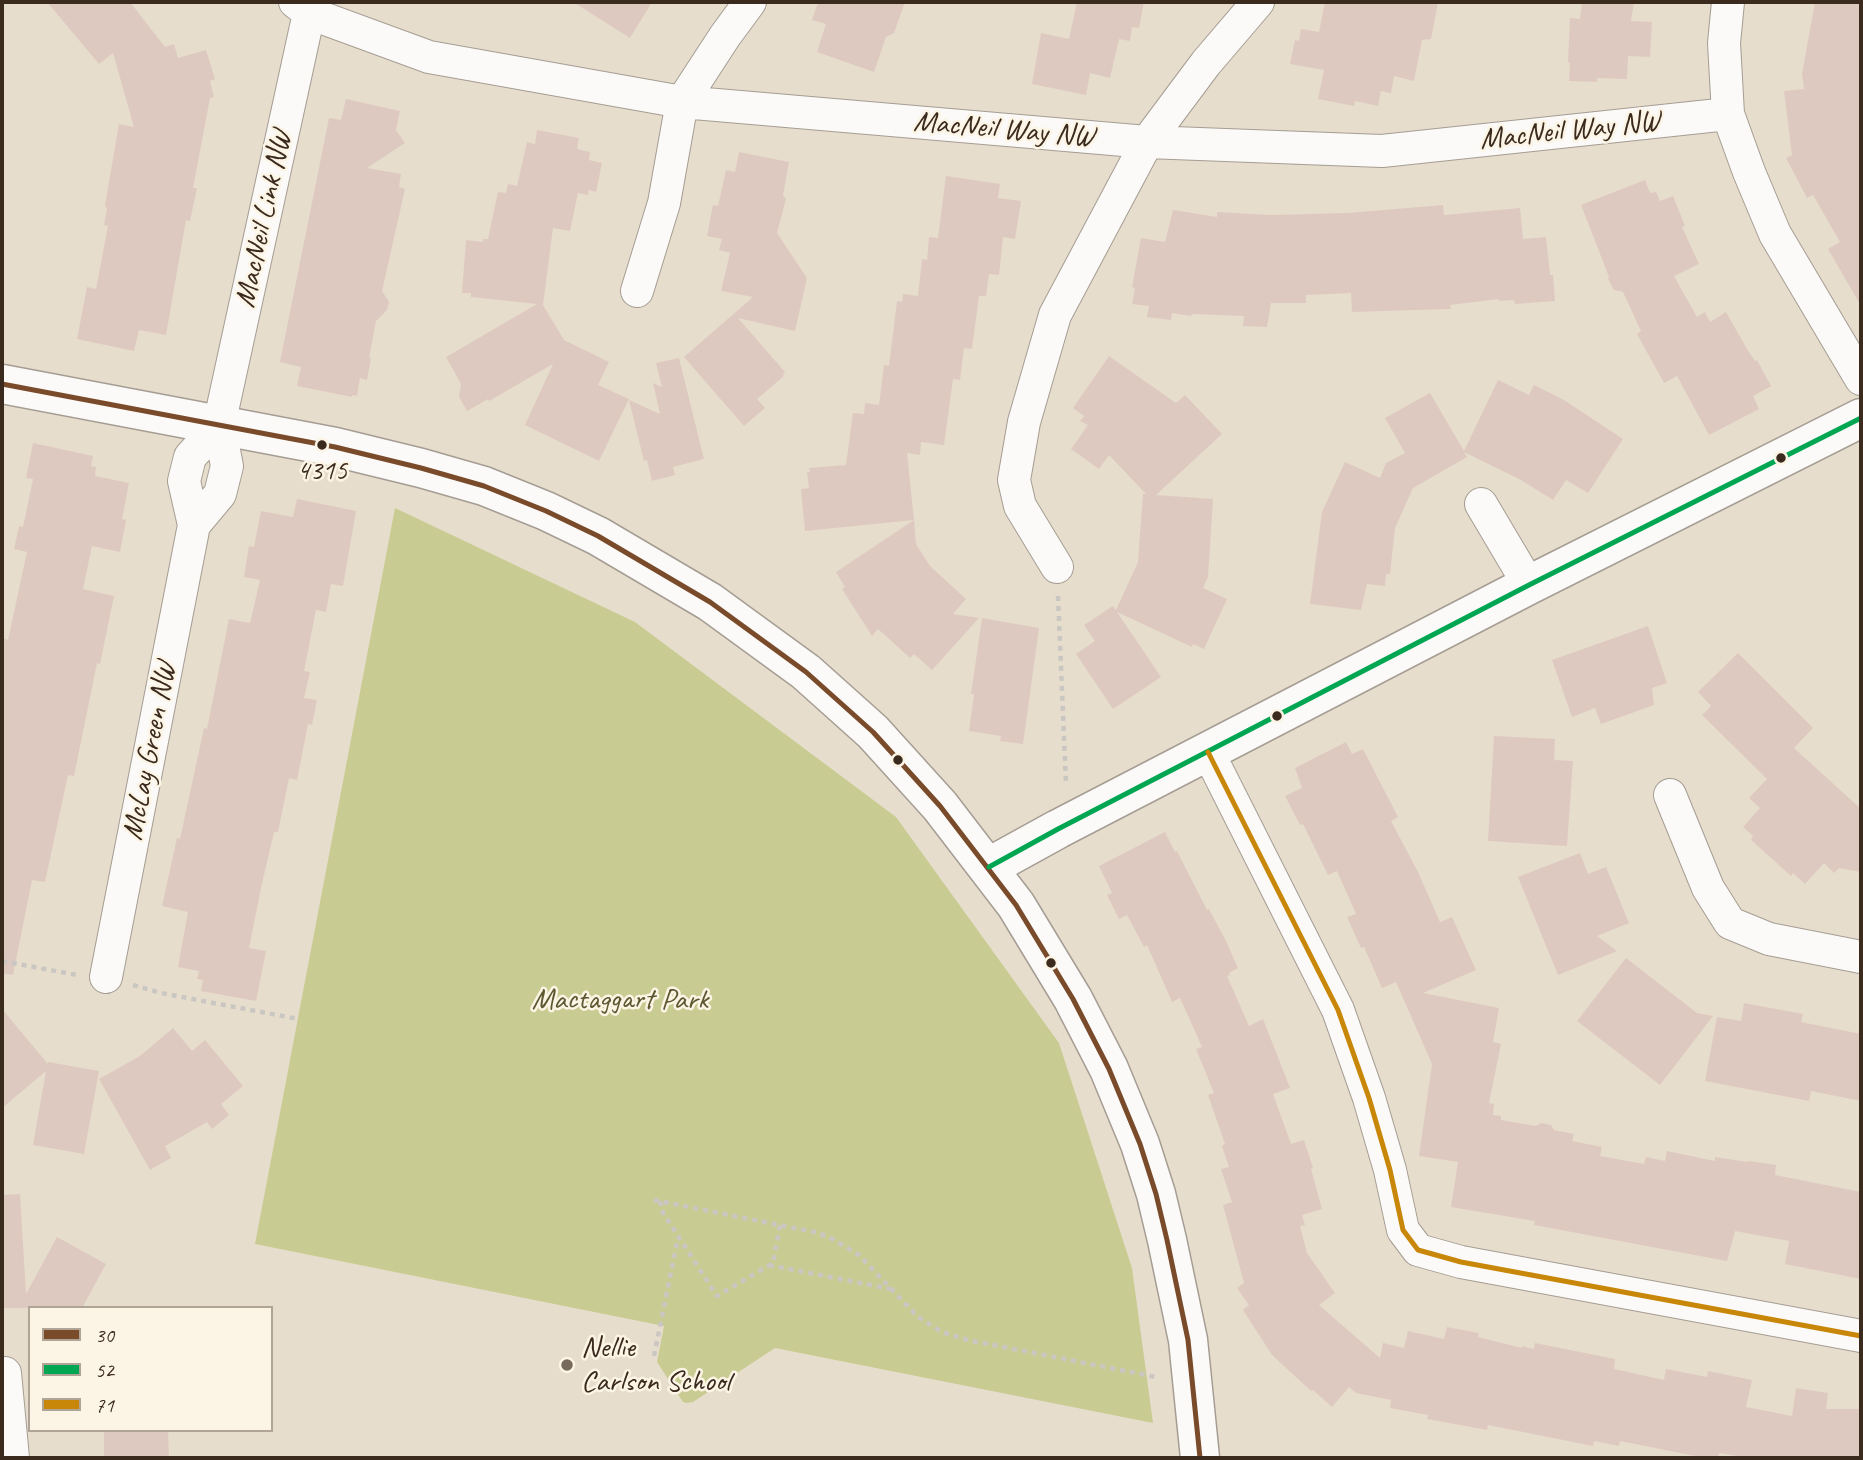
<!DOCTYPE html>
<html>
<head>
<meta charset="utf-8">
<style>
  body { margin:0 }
  #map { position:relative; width:1863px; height:1460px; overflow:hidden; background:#e7ddcd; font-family:Caveat,sans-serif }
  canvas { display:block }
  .frame { position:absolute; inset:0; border:4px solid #3b2a1e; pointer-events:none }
  .legend { position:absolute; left:28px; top:1306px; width:245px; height:126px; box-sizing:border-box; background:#fcf5e5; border:2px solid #afa495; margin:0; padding:9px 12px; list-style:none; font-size:21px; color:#3b2a1e }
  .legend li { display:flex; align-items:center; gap:14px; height:35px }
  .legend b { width:35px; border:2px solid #afa495 }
</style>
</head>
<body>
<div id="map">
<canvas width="1863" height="1460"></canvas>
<div class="frame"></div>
<ul class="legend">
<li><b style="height:9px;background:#7a4b2a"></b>30</li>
<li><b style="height:9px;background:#00a651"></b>52</li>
<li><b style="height:9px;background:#c88708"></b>71</li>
</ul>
</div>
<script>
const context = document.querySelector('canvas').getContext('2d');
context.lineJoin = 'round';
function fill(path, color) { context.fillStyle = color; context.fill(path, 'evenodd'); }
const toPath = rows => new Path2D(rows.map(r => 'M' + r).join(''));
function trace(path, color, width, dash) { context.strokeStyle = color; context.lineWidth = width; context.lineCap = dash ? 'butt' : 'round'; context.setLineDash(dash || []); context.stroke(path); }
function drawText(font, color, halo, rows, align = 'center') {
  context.font = font + ' Caveat,sans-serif'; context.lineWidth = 5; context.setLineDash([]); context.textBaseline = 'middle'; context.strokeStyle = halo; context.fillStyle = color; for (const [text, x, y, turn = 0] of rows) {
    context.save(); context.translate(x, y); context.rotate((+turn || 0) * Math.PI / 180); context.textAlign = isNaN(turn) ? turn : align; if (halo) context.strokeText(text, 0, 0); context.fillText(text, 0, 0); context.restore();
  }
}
const green = toPath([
  [395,508,635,622,896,817,1059,1043,1132,1268,1153,1423,775,1348,693,1402,686,1403,683,1402,657,1362,664,1326,255,1244]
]);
const building = toPath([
  [47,2,130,2,165,47,174,44,178,58,206,50,215,79,210,81,214,97,210,98,193,188,197,188,190,221,186,220,166,335,139,330,134,351,77,339,87,287,96,289,108,226,104,225,107,209,105,205,119,124,134,127,113,53,99,64],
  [573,2,652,2,630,38],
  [818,2,905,2,894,33,886,37,874,72,817,52,826,24,812,20],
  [1077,2,1144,2,1139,28,1132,27,1130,41,1119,39,1110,78,1090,73,1086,95,1032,84,1041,33,1069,39],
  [1325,2,1438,2,1431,39,1422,40,1414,81,1394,76,1391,93,1381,91,1378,106,1355,101,1354,106,1318,99,1324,70,1290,64,1295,40,1299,41,1301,29,1319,32],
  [1582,2,1634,2,1631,21,1652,22,1650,57,1628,56,1627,79,1597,78,1597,82,1569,81,1570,63,1568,62,1570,18,1580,19],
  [1815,2,1861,2,1861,306,1828,249,1840,242,1813,195,1807,198,1786,158,1792,155,1784,91,1804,89,1802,74],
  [346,99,400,111,396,130,405,143,367,168,401,174,399,187,405,189,382,291,389,302,387,310,376,321,369,358,371,358,367,380,360,378,357,396,352,395,352,397,297,386,301,367,280,362,329,118,341,120],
  [537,130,579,138,577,149,590,152,589,160,602,163,596,192,589,190,588,195,578,193,570,231,553,228,543,305,564,340,609,362,598,385,629,399,599,461,525,425,553,364,489,401,488,399,467,411,459,397,461,384,446,357,537,304,471,297,471,293,462,293,466,240,483,242,483,239,488,239,498,192,506,193,508,184,517,186,527,142,535,144],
  [739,152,789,162,783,195,786,199,777,233,807,278,795,331,738,318,785,372,783,374,784,376,757,399,765,408,744,426,684,357,753,297,721,291,730,253,719,250,722,239,707,236,713,205,718,206,726,170,735,172],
  [946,176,1000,184,998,198,1021,201,1015,239,1003,237,999,275,989,274,986,296,979,296,972,349,964,348,960,380,953,379,944,445,921,442,920,455,907,453,914,520,805,531,801,489,809,488,807,472,810,472,809,468,846,465,853,413,864,414,865,403,879,405,884,365,889,366,897,301,902,302,903,294,918,296,922,259,927,260,929,237,938,238],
  [1645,180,1650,193,1656,192,1660,201,1673,196,1685,226,1682,227,1699,264,1674,276,1697,317,1705,312,1710,322,1726,312,1747,349,1755,361,1757,360,1771,386,1753,396,1759,409,1709,435,1677,376,1664,383,1637,334,1641,331,1623,292,1614,290,1608,279,1609,277,1581,205],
  [1443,205,1444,215,1520,208,1523,239,1546,237,1550,275,1553,275,1555,301,1515,304,1514,300,1499,301,1499,299,1450,305,1451,309,1352,312,1351,293,1306,295,1306,303,1271,303,1267,327,1243,326,1244,316,1192,314,1191,316,1172,313,1171,320,1147,317,1149,306,1132,304,1135,288,1132,287,1141,238,1165,242,1173,210,1217,217,1217,212,1272,215,1347,213],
  [1109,356,1176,403,1185,395,1222,434,1156,495,1213,499,1208,577,1203,588,1227,599,1204,649,1193,644,1192,647,1117,612,1161,677,1113,709,1076,654,1095,641,1084,625,1113,606,1116,610,1138,562,1143,494,1146,494,1109,455,1099,469,1071,449,1088,425,1080,421,1084,416,1073,408],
  [679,358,704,459,673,467,675,475,652,481,647,460,644,461,629,400,660,414,653,383,662,387,656,363],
  [1498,380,1529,395,1534,385,1564,400,1623,439,1588,493,1566,480,1553,500,1521,480,1464,452,1467,457,1413,488,1395,528,1390,574,1386,574,1385,586,1367,584,1361,610,1310,604,1322,512,1345,462,1380,478,1386,463,1405,453,1385,418,1430,393,1464,451],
  [33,443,93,456,91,466,96,467,95,476,129,483,122,519,126,520,120,552,92,546,83,589,114,596,100,664,97,663,74,776,68,775,45,882,32,880,13,975,2,973,2,638,8,640,27,552,14,549,19,526,23,527,33,479,26,478],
  [297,499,356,511,343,586,331,584,326,612,316,610,304,671,310,672,304,698,317,700,312,725,308,724,297,780,289,778,278,832,274,832,261,888,249,948,266,951,256,1001,201,991,203,980,197,979,199,971,178,967,188,912,162,906,177,838,180,839,204,728,207,729,229,619,250,623,260,580,244,577,249,546,254,547,261,511,293,517],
  [914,520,916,544,930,566,966,599,953,614,979,618,932,670,914,654,910,658,878,629,872,636,842,589,845,587,836,572],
  [982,618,1039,628,1023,744,1000,741,1001,736,969,731,974,694,971,694],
  [1648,626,1667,683,1652,688,1654,705,1601,724,1595,708,1572,717,1552,660],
  [1738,653,1813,728,1794,748,1861,809,1861,872,1839,868,1834,873,1824,863,1805,884,1793,873,1791,876,1751,840,1753,836,1743,827,1760,808,1749,798,1767,779,1702,715,1711,706,1698,692],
  [1494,736,1555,739,1554,760,1573,761,1567,846,1488,841],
  [1346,742,1352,754,1363,749,1398,817,1391,821,1418,872,1440,922,1452,917,1476,970,1423,993,1499,1008,1493,1042,1501,1044,1489,1103,1494,1104,1493,1115,1501,1116,1501,1120,1536,1126,1541,1123,1551,1125,1554,1130,1574,1134,1572,1141,1602,1147,1600,1156,1644,1164,1646,1157,1665,1161,1667,1151,1715,1161,1715,1157,1748,1162,1749,1161,1776,1165,1775,1175,1861,1192,1861,1279,1785,1264,1789,1241,1735,1231,1727,1261,1534,1225,1535,1221,1451,1207,1458,1162,1419,1156,1432,1064,1396,982,1382,988,1364,947,1361,948,1347,917,1356,914,1337,871,1328,875,1303,824,1300,825,1285,796,1302,788,1295,768],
  [1165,832,1175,852,1177,851,1207,910,1209,909,1226,941,1238,968,1229,973,1230,975,1227,976,1249,1026,1263,1019,1290,1088,1273,1094,1291,1144,1304,1140,1313,1168,1311,1169,1322,1209,1302,1215,1305,1225,1300,1226,1307,1253,1335,1293,1319,1305,1380,1358,1383,1343,1404,1348,1408,1331,1444,1339,1447,1327,1479,1333,1478,1337,1522,1348,1522,1346,1534,1349,1535,1343,1615,1359,1614,1369,1664,1380,1666,1369,1707,1377,1708,1371,1752,1380,1746,1407,1792,1416,1796,1388,1828,1393,1826,1409,1861,1409,1861,1458,1749,1458,1719,1453,1718,1458,1695,1458,1695,1456,1620,1441,1619,1446,1594,1441,1593,1446,1488,1425,1487,1430,1427,1419,1428,1415,1390,1408,1391,1400,1356,1393,1349,1387,1332,1407,1313,1390,1311,1391,1272,1355,1243,1310,1249,1305,1237,1288,1244,1283,1223,1205,1232,1202,1221,1169,1229,1167,1222,1146,1225,1144,1208,1095,1214,1093,1196,1049,1202,1047,1180,998,1172,1002,1147,945,1144,947,1127,915,1119,919,1107,895,1112,893,1099,866],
  [1580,853,1588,874,1606,867,1629,923,1597,936,1617,951,1558,975,1518,877],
  [1626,958,1697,1013,1713,1016,1660,1085,1577,1021],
  [1744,1003,1803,1014,1801,1022,1861,1034,1861,1101,1811,1091,1809,1101,1705,1081,1717,1017,1741,1021],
  [2,1009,48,1064,48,1062,99,1071,84,1154,33,1145,46,1071,2,1108],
  [173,1028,192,1051,205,1040,243,1086,221,1104,229,1115,212,1129,207,1122,165,1146,171,1158,150,1170,99,1079,140,1056],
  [20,1194,26,1294,57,1237,106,1264,82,1308,2,1308,2,1195],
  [104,1430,168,1430,169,1458,104,1458]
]);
const path = toPath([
  [1058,596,1066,784],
  [2,961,77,975],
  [133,985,161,993,298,1019],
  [654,1200,814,1232,829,1237,859,1255,918,1317,942,1332,968,1340,1156,1377],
  [661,1201,660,1208,717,1296,773,1263,780,1225],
  [769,1265,891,1289],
  [654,1356,678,1238]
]);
const street = toPath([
  [295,2,309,13,429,57,682,102,1147,142,1382,151,1728,114],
  [1728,2,1724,43,1728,114,1749,172,1775,234,1861,379],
  [637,291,664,203,682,102,725,36,750,2],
  [1481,504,1529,585],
  [194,525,220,494,227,466,219,425,309,13],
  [1057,567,1020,506,1014,480,1024,422,1055,315,1147,142,1206,63,1258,2],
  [1208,752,1338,1010,1369,1098,1390,1170,1403,1230,1418,1250,1461,1262,1861,1336],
  [1670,795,1708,888,1730,923,1769,939,1861,957],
  [106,977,194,525,184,481,190,457,219,425],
  [5,1373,13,1458]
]);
const secondary = toPath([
  [2,384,335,447,421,468,484,486,546,511,598,536,710,602,806,672,873,732,940,806,1016,905,1073,999,1109,1069,1140,1144,1156,1194,1167,1240,1188,1340,1200,1458],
  [989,867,1058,829,1529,585,1861,418]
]);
const bus1 = toPath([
  [2,384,335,447,421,468,484,486,546,511,598,536,710,602,806,672,873,732,940,806,1016,905,1073,999,1109,1069,1140,1144,1156,1194,1167,1240,1188,1340,1200,1458]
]);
const bus2 = toPath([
  [989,867,1058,829,1529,585,1861,418]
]);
const bus3 = toPath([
  [1208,752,1338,1010,1369,1098,1390,1170,1403,1230,1418,1250,1461,1262,1861,1336]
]);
const markers = [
  [322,445,6,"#3b2a1e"],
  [1781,458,6,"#3b2a1e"],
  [1277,716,6,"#3b2a1e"],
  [898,760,6,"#3b2a1e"],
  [1051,963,6,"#3b2a1e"],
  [567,1365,7,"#77695b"]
];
const busNames = [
  ["4315",322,472]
];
const streetNames = [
  ["MacNeil Way NW",1004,130,5],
  ["MacNeil Way NW",1570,131,-6],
  ["MacNeil Link NW",264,219,-78],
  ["McLay Green NW",150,751,-79]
];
const parkNames = [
  ["Mactaggart Park",620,1000]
];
const poiNames = [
  ["Nellie",581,1348],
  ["Carlson School",581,1382]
];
fill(green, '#c9cc92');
fill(building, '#dec9c0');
trace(street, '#a59d93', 34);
trace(secondary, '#a59d93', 41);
trace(path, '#cac7c3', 4.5, [5, 5]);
trace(street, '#fbfaf8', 32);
trace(secondary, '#fbfaf8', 38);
trace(bus1, '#7a4b2a', 5);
trace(bus2, '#00a651', 5);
trace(bus3, '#c88708', 5);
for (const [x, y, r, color] of markers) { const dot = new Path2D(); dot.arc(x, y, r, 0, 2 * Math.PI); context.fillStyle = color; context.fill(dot); trace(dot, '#fcf5e5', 2.5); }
drawText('28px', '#3b2a1e', '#fcf5e5', busNames);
drawText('30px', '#3b2a1e', '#fcf5e5', streetNames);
drawText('30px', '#5e5732', '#fcf5e5', parkNames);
drawText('30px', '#3b2a1e', '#fcf5e5', poiNames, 'left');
</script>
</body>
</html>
